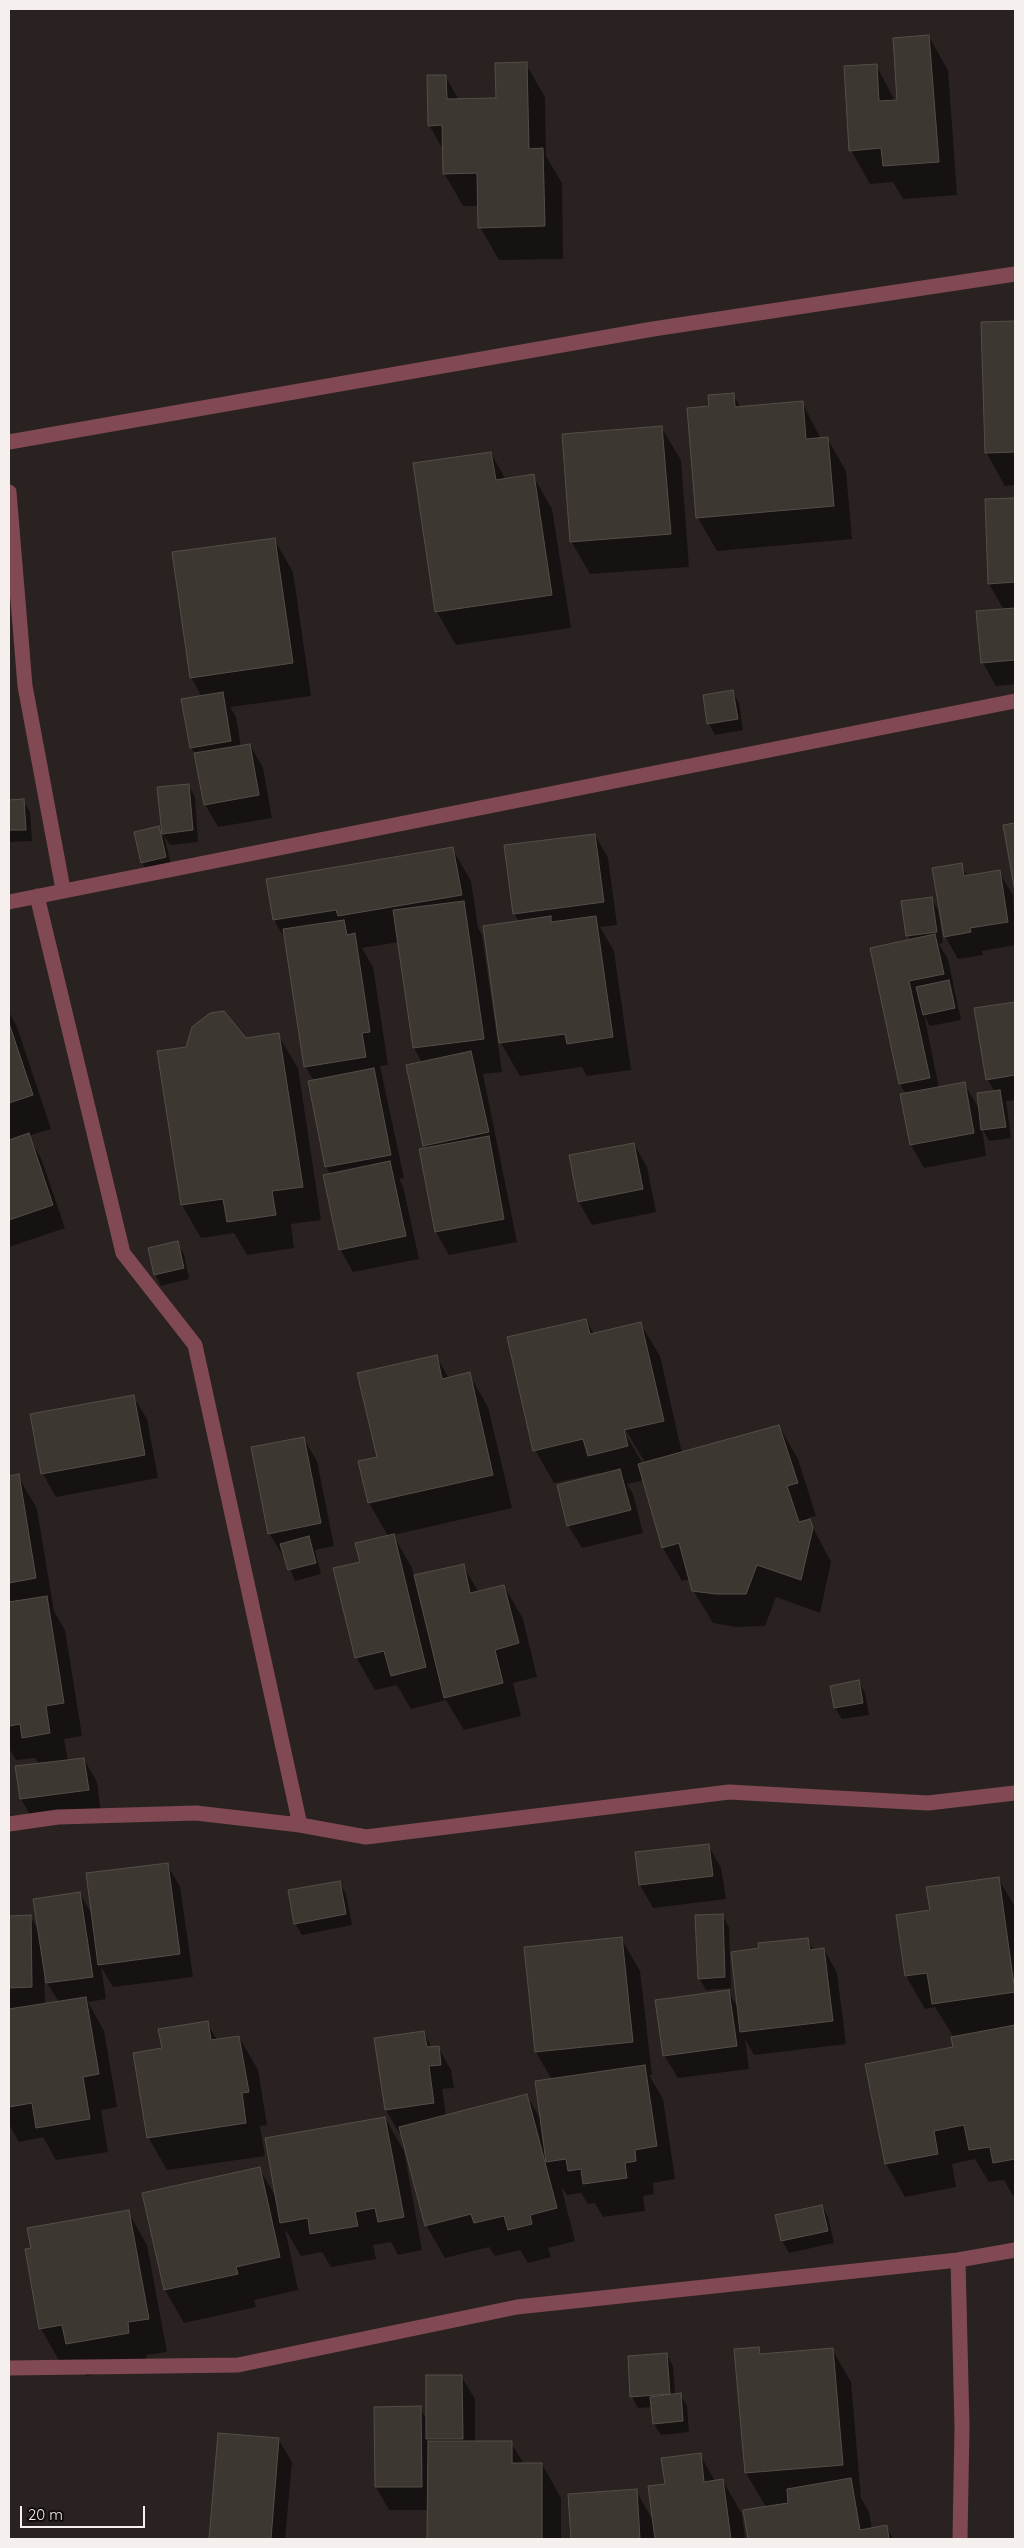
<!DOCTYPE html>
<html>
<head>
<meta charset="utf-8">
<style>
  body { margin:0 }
  #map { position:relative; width:1024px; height:2548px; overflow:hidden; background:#2a2220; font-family:Quicksand,sans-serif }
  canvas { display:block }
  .frame { position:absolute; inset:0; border:10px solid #f5efee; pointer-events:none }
  .scale { position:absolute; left:20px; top:2506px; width:125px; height:22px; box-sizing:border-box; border:2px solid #f5efee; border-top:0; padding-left:6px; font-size:15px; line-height:18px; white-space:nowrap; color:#f5efee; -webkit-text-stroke:4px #100d0c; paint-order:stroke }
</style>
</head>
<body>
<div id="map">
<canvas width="1024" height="2548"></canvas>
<div class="frame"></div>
<div class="scale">20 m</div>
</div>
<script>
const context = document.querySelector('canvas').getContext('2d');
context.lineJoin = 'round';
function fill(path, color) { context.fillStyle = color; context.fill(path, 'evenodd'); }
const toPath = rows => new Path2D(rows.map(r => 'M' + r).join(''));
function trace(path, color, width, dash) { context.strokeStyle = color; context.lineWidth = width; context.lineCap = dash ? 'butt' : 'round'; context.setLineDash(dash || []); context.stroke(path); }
const shadow = toPath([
  [929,37,948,70,957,195,903,199,893,182,870,184,851,150,876,65,895,101,898,101],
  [526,64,545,97,546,156,562,183,563,259,499,260,480,227,479,206,463,206,444,173,444,151,429,125,445,76,459,100,497,99],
  [982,323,1015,323,1015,485,1005,486,986,452],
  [733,395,741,408,802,402,821,439,827,438,846,471,852,539,717,551,698,518,710,407],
  [661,427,681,460,689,567,590,574,571,541],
  [491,453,506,480,533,476,552,509,571,628,456,645,437,612],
  [1015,499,1015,684,996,686,983,663,1004,610,989,584,986,500],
  [274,539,293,572,311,696,230,707,236,717,241,747,250,745,263,768,272,818,218,827,205,804,196,757,191,747,202,697,191,677],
  [732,691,739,703,743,730,715,735,709,724,704,696],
  [188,785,195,797,198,842,170,845,164,836,172,869,149,874,142,863,135,833,158,828,164,837,159,788],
  [9,801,23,801,30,812,32,841,9,842],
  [1015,824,1015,885,1005,826],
  [595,835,608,858,617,925,600,927,614,951,631,1070,587,1076,582,1067,520,1076,501,1043,519,922,514,913],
  [452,848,471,881,478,928,482,935,502,1072,483,1074,517,1242,449,1255,436,1232,421,1150,427,1149,424,1145,422,1063,414,1048,399,942,362,948,373,967,388,1065,380,1066,404,1178,399,1179,403,1186,419,1259,353,1272,340,1249,331,1175,326,1167,314,1081,305,1066,286,940,274,920],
  [961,865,968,877,999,872,1013,895,1015,945,982,951,983,955,958,959,945,936],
  [931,898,938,910,943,943,939,944,948,959,961,1020,930,1026,924,1015,939,1088,964,1083,980,1111,995,1092,987,1079,975,1009,1015,1003,1015,1100,1006,1101,1011,1138,989,1141,982,1128,986,1156,924,1168,911,1145,906,1094,900,1084,871,949,910,941,902,902],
  [9,1012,17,1027,51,1129,28,1136,41,1158,65,1228,9,1247],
  [278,1035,298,1068,321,1220,291,1224,294,1248,247,1255,234,1233,201,1238,182,1205,159,1052],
  [634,1144,647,1167,656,1212,592,1225,579,1202,571,1156],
  [177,1243,184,1254,189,1279,161,1286,155,1274],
  [586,1320,594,1334,640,1323,660,1356,682,1453,779,1426,798,1459,816,1516,808,1518,831,1562,820,1613,776,1597,765,1626,736,1627,713,1623,693,1590,690,1579,682,1581,663,1548,644,1480,627,1484,633,1494,643,1533,582,1548,568,1525,600,1475,599,1473,554,1483,535,1450],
  [622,1424,646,1464,643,1464,620,1425],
  [436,1356,449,1378,469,1374,488,1407,512,1508,393,1535,412,1568,414,1576,463,1565,479,1593,504,1586,523,1619,537,1677,513,1683,521,1716,464,1730,446,1700,411,1709,397,1685,375,1690,356,1657,362,1563,388,1536,369,1503,379,1458],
  [133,1396,147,1419,158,1478,56,1497,43,1474,31,1415],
  [303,1438,317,1461,334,1546,315,1550,321,1574,295,1581,285,1556,283,1556,269,1533],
  [18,1476,37,1509,54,1611,65,1630,82,1736,64,1739,68,1761,84,1759,97,1782,101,1813,34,1822,21,1799,39,1765,35,1758,16,1760,9,1748,9,1477],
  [859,1682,865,1693,869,1715,842,1719,835,1708],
  [708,1845,721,1868,726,1899,653,1908,640,1885,636,1853],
  [167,1864,180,1887,193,1977,113,1987,101,1967,106,1999,88,2002,104,2031,117,2107,101,2110,108,2152,56,2160,43,2137,19,2142,9,2124,9,1917,30,1916,40,1933,80,1894,93,1916],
  [44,1973,46,1973,47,1983,59,2002,45,2004],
  [998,1878,1015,1907,1015,2195,1013,2196,1004,2180,989,2182,975,2159,952,2164,956,2187,905,2197,886,2164,954,2048,953,2036,935,2007,925,2009,906,1976,931,1911],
  [339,1882,346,1894,352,1925,302,1935,295,1923],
  [722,1915,729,1927,731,1988,706,1990,699,1978],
  [621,1938,640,1971,652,2075,649,2075,663,2099,675,2179,653,2183,654,2194,643,2196,645,2211,603,2217,595,2203,588,2204,581,2193,567,2195,561,2186,575,2241,548,2248,551,2257,528,2263,520,2250,495,2256,489,2247,445,2258,426,2225,402,2132,399,2133,386,2110,424,2033,432,2048,438,2047,451,2070,454,2088,442,2089,446,2116,527,2096,542,2121,552,2080,536,2052,525,1948],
  [807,1939,814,1951,824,1949,837,1973,846,2044,754,2055,745,2039,749,2069,678,2078,664,2055,728,1991,738,2008],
  [207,2023,217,2040,239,2037,258,2070,267,2125,260,2126,265,2156,167,2170,148,2137,163,2049],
  [385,2118,404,2151,422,2250,398,2255,391,2242,373,2245,376,2259,331,2267,322,2252,301,2256,285,2229,298,2290,254,2300,256,2307,184,2323,165,2290,259,2168,277,2199],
  [822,2206,828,2217,834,2243,789,2253,782,2241,776,2216],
  [128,2212,147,2245,167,2352,146,2355,148,2366,86,2376,76,2359,60,2362,41,2329,26,2250],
  [758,2348,762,2355,832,2349,851,2382,861,2498,869,2512,872,2529,886,2526,893,2539,750,2539,745,2511,766,2507,746,2473,736,2350],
  [667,2355,673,2366,675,2395,680,2395,687,2406,689,2432,661,2435,654,2424,652,2407,638,2408,632,2397],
  [461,2376,475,2399,475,2442,511,2443,524,2464,542,2464,561,2498,561,2539,429,2539,429,2510,389,2510,376,2487,375,2408,420,2408,427,2420],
  [219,2434,278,2439,292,2462,285,2539,210,2539],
  [700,2455,715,2481,723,2481,742,2514,745,2539,572,2539,569,2495,636,2491,654,2522,666,2485]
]);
const building = toPath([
  [929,35,939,162,883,166,881,148,849,151,844,66,877,64,879,101,897,100,893,38,929,35],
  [527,62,529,149,543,148,545,226,478,228,477,173,443,174,442,125,428,126,427,75,446,75,447,99,496,98,495,63,527,62],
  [1015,321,1015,452,985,453,981,322,1015,321],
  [734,393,735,407,803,401,806,439,828,437,834,506,696,518,687,408,709,406,708,395,734,393],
  [662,426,671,534,570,542,562,434,662,426],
  [491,452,496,480,534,474,552,595,435,612,413,463,491,452],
  [1015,498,1015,596,1015,582,988,584,985,499,1015,498],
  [275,538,293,663,190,678,172,552,275,538],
  [1015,608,1015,660,981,663,976,611,1015,608],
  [733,690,738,719,707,724,703,695,733,690],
  [223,692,231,741,190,748,181,699,223,692],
  [250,744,259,795,204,805,194,753,250,744],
  [189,784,193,830,162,834,157,787,189,784],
  [24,799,26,830,9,830,9,800,24,799],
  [1015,823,1015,892,1003,825,1015,823],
  [159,826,166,857,141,863,134,832,159,826],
  [595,834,604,902,513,914,504,845,595,834],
  [453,847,462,895,338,916,336,910,273,920,266,879,453,847],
  [962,863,964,876,1000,870,1008,922,970,928,971,932,944,937,932,868,962,863],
  [932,897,937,932,906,936,901,901,932,897],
  [464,901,484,1039,413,1048,393,910,464,901],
  [551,916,551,922,596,916,613,1037,567,1044,565,1034,499,1043,483,926,551,916],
  [344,920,347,935,355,933,370,1032,362,1033,366,1057,304,1067,283,929,344,920],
  [935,934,944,974,909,981,930,1078,899,1084,870,948,935,934],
  [949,980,955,1008,923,1015,916,987,949,980],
  [1015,1002,1015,1075,986,1080,974,1008,1015,1002],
  [224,1011,246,1038,279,1033,303,1187,272,1191,276,1215,227,1222,223,1199,181,1205,157,1051,186,1047,192,1027,210,1013,224,1011],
  [9,1023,33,1095,9,1103,9,1023],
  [471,1051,489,1132,423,1146,406,1065,471,1051],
  [374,1068,391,1155,325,1167,308,1081,374,1068],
  [965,1082,974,1133,910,1145,900,1094,965,1082],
  [1000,1090,1006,1127,981,1130,977,1093,1000,1090],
  [29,1133,53,1205,9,1220,9,1140,29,1133],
  [489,1136,504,1219,435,1232,419,1149,489,1136],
  [634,1143,643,1189,578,1202,569,1155,634,1143],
  [390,1161,406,1236,339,1250,323,1175,390,1161],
  [178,1241,184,1268,154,1275,148,1248,178,1241],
  [586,1319,590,1334,641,1322,664,1421,624,1430,628,1446,588,1456,583,1439,533,1451,507,1337,586,1319],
  [437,1355,442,1379,470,1372,493,1475,368,1503,358,1461,377,1457,357,1373,437,1355],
  [134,1395,145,1455,41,1474,30,1414,134,1395],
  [779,1425,798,1483,787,1486,799,1522,810,1519,813,1528,801,1580,757,1565,746,1594,716,1594,692,1591,679,1543,662,1548,638,1464,779,1425],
  [304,1437,321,1523,268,1534,251,1447,304,1437],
  [620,1469,631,1510,567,1526,557,1485,620,1469],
  [19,1474,36,1578,9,1583,9,1476,19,1474],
  [394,1534,426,1667,391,1676,384,1651,355,1658,333,1568,360,1562,355,1543,394,1534],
  [309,1536,316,1563,288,1570,280,1544,309,1536],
  [464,1564,470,1593,504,1585,519,1643,495,1650,503,1683,444,1698,414,1575,464,1564],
  [47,1596,64,1703,46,1706,50,1733,22,1738,20,1724,9,1726,9,1602,47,1596],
  [859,1680,863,1703,834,1708,830,1686,859,1680],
  [84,1758,89,1790,20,1799,15,1766,84,1758],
  [709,1844,713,1876,639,1885,635,1852,709,1844],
  [168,1863,180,1954,98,1965,86,1873,168,1863],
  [999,1877,1015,1992,932,2004,927,1973,905,1976,896,1915,930,1910,926,1887,999,1877],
  [340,1881,346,1914,294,1924,288,1890,340,1881],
  [80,1892,93,1977,46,1983,33,1899,80,1892],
  [723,1914,725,1977,698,1979,695,1915,723,1914],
  [31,1915,32,1987,9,1988,9,1916,31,1915],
  [622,1937,633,2042,535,2052,524,1947,622,1937],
  [808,1938,810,1950,824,1948,833,2021,740,2032,731,1952,759,1948,758,1943,808,1938],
  [729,1990,737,2046,663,2056,655,2000,729,1990],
  [86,1997,99,2074,83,2077,90,2119,36,2128,32,2103,9,2107,9,2009,86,1997],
  [208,2021,211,2040,239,2036,249,2092,242,2093,246,2123,147,2138,133,2053,162,2048,158,2029,208,2021],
  [1015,2025,1015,2159,993,2163,990,2147,969,2150,964,2125,934,2131,938,2154,885,2164,865,2064,953,2047,951,2037,1015,2025],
  [424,2031,427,2047,439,2046,441,2065,429,2066,434,2103,385,2110,374,2038,424,2031],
  [645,2065,657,2146,635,2150,636,2161,625,2163,627,2178,583,2184,581,2169,568,2171,566,2159,546,2162,535,2081,645,2065],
  [527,2094,557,2208,530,2215,532,2224,508,2230,504,2216,474,2223,471,2214,425,2226,399,2127,527,2094],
  [385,2117,404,2217,378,2222,375,2208,355,2212,358,2226,310,2234,308,2218,280,2223,265,2138,385,2117],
  [260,2167,280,2257,236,2267,238,2274,164,2290,142,2193,260,2167],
  [822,2205,828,2231,781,2241,775,2215,822,2205],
  [129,2210,149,2319,128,2322,129,2333,66,2344,62,2325,39,2329,25,2249,31,2248,27,2228,129,2210],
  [759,2347,760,2354,833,2348,843,2465,745,2473,734,2349,759,2347],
  [667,2353,670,2394,630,2397,628,2356,667,2353],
  [426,2375,462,2375,463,2439,426,2439,426,2375],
  [681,2393,683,2421,653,2424,650,2397,681,2393],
  [421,2406,422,2487,375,2487,374,2407,421,2406],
  [218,2433,279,2438,271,2539,209,2539,218,2433],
  [428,2441,512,2441,512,2463,542,2463,542,2539,427,2539,428,2441],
  [701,2453,704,2482,723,2479,731,2539,655,2539,648,2486,665,2484,661,2458,701,2453],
  [851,2478,860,2530,887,2525,889,2539,748,2539,743,2510,788,2503,787,2489,851,2478],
  [637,2489,640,2539,571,2539,568,2494,637,2489]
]);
const minor = toPath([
  [9,442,653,329,1015,274],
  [9,492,25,686,63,889],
  [37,896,123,1253,195,1345,300,1825],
  [9,902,1015,701],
  [9,1824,58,1817,196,1813,300,1825,366,1837,729,1792,928,1803,1015,1793],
  [958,2260,962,2427,960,2539],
  [9,2368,238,2365,517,2307,958,2260,1015,2250]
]);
fill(shadow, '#0007');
fill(building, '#3d3732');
trace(building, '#544e48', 1);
trace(minor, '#814954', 15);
</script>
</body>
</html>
